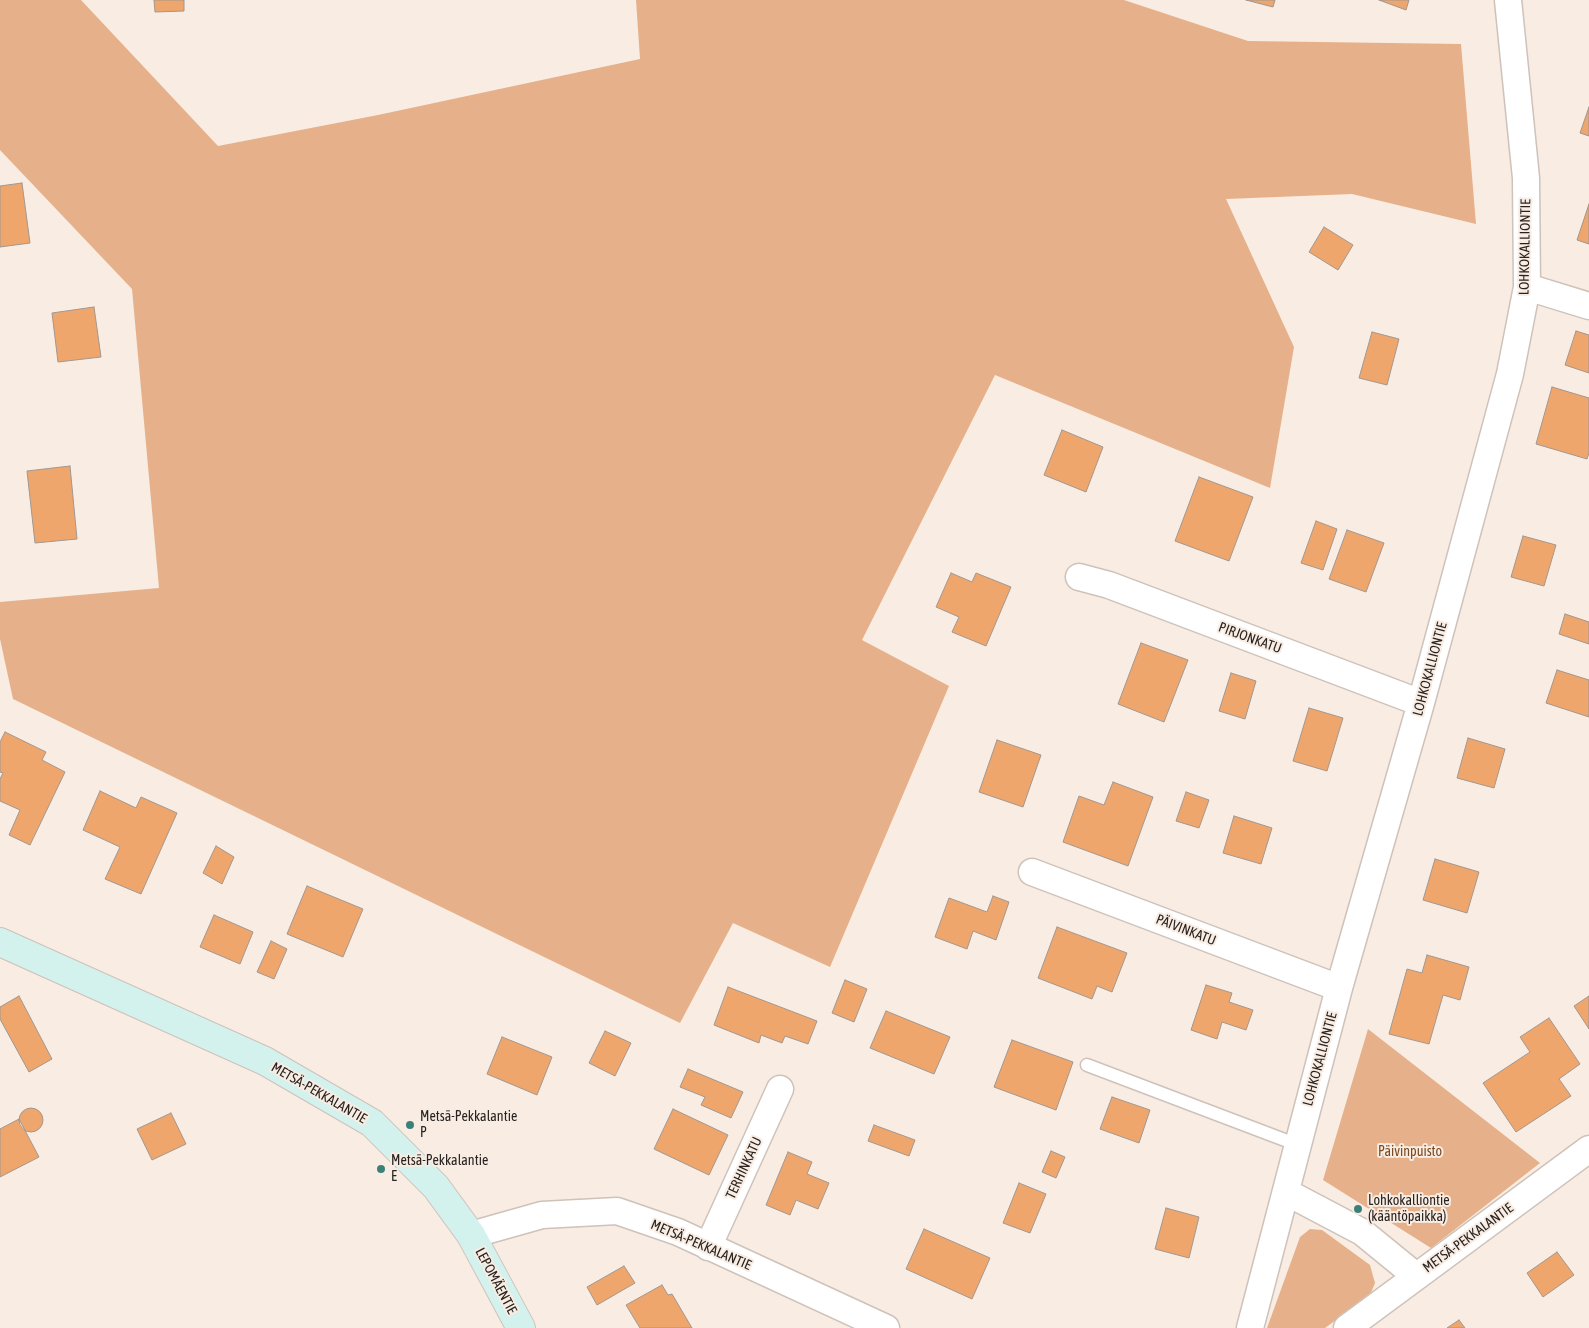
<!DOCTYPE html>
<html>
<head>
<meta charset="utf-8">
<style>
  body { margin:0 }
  canvas { display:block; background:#f8ece3 }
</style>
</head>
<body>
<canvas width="1589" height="1328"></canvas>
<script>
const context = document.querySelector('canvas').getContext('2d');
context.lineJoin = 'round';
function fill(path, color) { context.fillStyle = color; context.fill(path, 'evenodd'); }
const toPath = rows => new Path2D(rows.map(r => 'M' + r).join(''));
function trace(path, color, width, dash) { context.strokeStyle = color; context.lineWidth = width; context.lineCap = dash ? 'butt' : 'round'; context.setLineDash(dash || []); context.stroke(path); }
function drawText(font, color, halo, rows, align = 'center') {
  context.font = font + ' "Asap Condensed",sans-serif'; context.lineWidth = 4; context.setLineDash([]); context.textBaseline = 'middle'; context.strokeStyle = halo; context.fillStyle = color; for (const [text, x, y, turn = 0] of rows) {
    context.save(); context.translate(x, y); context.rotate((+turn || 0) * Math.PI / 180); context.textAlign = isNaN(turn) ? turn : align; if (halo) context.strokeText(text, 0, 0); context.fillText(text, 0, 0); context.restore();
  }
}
const green = toPath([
  [0,0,81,0,218,146,378,115,640,59,636,0,1124,0,1248,41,1461,44,1476,224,1352,194,1226,199,1294,347,1270,488,995,375,862,640,949,686,830,967,733,923,680,1023,13,699,0,639,0,602,159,588,132,289,0,150],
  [1368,1029,1540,1163,1431,1248,1323,1180],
  [1310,1229,1322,1230,1370,1265,1375,1283,1370,1295,1325,1328,1267,1328,1300,1237]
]);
const building = toPath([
  [154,0,184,0,184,11,155,12,154,0],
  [1246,0,1275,0,1273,7,1246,0],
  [1379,0,1409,0,1406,10,1379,0],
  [1589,107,1589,136,1580,133,1589,107],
  [22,183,30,243,0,247,0,186,22,183],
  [1589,204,1589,244,1577,240,1589,204],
  [1324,227,1353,245,1338,270,1309,252,1324,227],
  [94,307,101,357,58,362,52,313,94,307],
  [1576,331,1589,335,1589,373,1565,365,1576,331],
  [1372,332,1399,339,1387,385,1359,378,1372,332],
  [1552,387,1589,398,1589,453,1587,459,1536,444,1552,387],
  [1062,430,1103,447,1086,492,1044,475,1062,430],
  [70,466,77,539,35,543,27,471,70,466],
  [1199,477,1253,497,1229,561,1175,541,1199,477],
  [1316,521,1337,529,1323,570,1301,563,1316,521],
  [1347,530,1384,543,1366,592,1329,579,1347,530],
  [1523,536,1556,545,1544,586,1511,577,1523,536],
  [951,573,972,582,976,573,1011,587,986,646,952,632,959,617,936,607,951,573],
  [1565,614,1589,622,1589,644,1559,634,1565,614],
  [1141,643,1188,660,1164,722,1118,704,1141,643],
  [1557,670,1589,680,1589,717,1546,703,1557,670],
  [1231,673,1256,681,1245,719,1219,711,1231,673],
  [1309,708,1343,718,1327,771,1293,761,1309,708],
  [5,732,46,752,42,760,65,772,30,845,9,835,20,810,0,801,0,779,3,773,0,772,0,742,5,732],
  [1468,738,1505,749,1494,788,1457,778,1468,738],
  [997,740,1041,755,1023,807,979,792,997,740],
  [1113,782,1153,797,1128,866,1063,842,1079,796,1104,805,1113,782],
  [100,791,136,808,141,797,177,813,141,894,105,879,120,847,83,830,100,791],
  [1186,792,1209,800,1199,828,1176,821,1186,792],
  [1234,816,1272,828,1261,864,1223,853,1234,816],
  [216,846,234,857,222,884,203,873,216,846],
  [1435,859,1479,872,1467,913,1423,900,1435,859],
  [307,886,363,909,343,957,287,934,307,886],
  [993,896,1009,902,996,940,973,931,967,949,935,937,949,898,987,912,993,896],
  [214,915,253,932,240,964,200,947,214,915],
  [1057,927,1127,953,1112,992,1097,986,1092,999,1038,978,1057,927],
  [271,941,287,949,274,979,257,972,271,941],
  [1427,955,1469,967,1460,1000,1443,995,1429,1044,1389,1034,1407,969,1422,973,1427,955],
  [845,980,867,989,854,1022,832,1013,845,980],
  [1206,985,1232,993,1229,1002,1253,1010,1246,1030,1222,1022,1217,1039,1191,1030,1206,985],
  [728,987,817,1021,808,1044,785,1036,782,1043,761,1035,759,1043,714,1025,728,987],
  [19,996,52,1059,29,1072,0,1019,0,1007,19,996],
  [1589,996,1589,1029,1574,1006,1589,996],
  [886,1011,950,1037,934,1074,870,1048,886,1011],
  [1549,1018,1580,1064,1559,1079,1571,1096,1516,1132,1483,1083,1530,1052,1520,1037,1549,1018],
  [605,1031,631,1043,615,1076,589,1063,605,1031],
  [502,1037,552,1057,537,1095,487,1074,502,1037],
  [1012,1040,1073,1062,1056,1110,994,1087,1012,1040],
  [688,1069,743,1092,731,1118,701,1105,705,1097,680,1087,688,1069],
  [1112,1097,1150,1110,1139,1143,1100,1129,1112,1097],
  '19 1120a12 12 0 1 1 24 0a12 12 0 1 1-24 0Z',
  [673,1109,728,1135,709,1175,654,1149,673,1109],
  [171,1113,186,1144,152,1160,137,1129,171,1113],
  [19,1119,39,1157,0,1177,0,1129,19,1119],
  [874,1125,915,1140,909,1156,868,1141,874,1125],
  [1051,1151,1065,1157,1056,1178,1042,1172,1051,1151],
  [788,1152,812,1162,807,1174,829,1183,818,1209,796,1200,790,1215,766,1205,788,1152],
  [1019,1183,1046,1194,1030,1233,1003,1223,1019,1183],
  [1166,1208,1199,1217,1189,1258,1155,1249,1166,1208],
  [924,1229,990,1258,972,1299,906,1269,924,1229],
  [1557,1252,1574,1275,1543,1297,1527,1273,1557,1252],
  [624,1266,635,1283,597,1305,587,1287,624,1266],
  [662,1285,668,1295,672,1294,692,1328,640,1328,626,1305,662,1285],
  [1459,1320,1465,1328,1447,1328,1459,1320]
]);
const lane = toPath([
  [1087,1065,1298,1145]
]);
const street = toPath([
  [1527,287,1589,306],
  [1079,577,1109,585,1421,703],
  [1032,872,1339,988],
  [1286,1192,1362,1232,1416,1276],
  [471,1235,542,1215,617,1211,678,1232,886,1328],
  [708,1247,780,1089],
  [1250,1328,1339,988,1421,703,1510,374,1527,287,1526,178,1508,0],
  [1347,1328,1589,1149]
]);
const secondary = toPath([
  [0,942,265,1061,372,1123,436,1187,471,1235,521,1328]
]);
const markers = [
  [410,1125,5,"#3b8179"],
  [381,1169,5,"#3b8179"],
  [1358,1209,5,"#3b8179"]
];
const streetNames = [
  ["LOHKOKALLIONTIE",1525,247,-89],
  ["PIRJONKATU",1250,638,20],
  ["LOHKOKALLIONTIE",1430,669,-75],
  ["PÄIVINKATU",1186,930,21],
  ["LOHKOKALLIONTIE",1320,1059,-75],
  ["METSÄ-PEKKALANTIE",319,1093,30],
  ["TERHINKATU",744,1168,-65],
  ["METSÄ-PEKKALANTIE",1468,1238,-36],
  ["METSÄ-PEKKALANTIE",701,1245,23],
  ["LEPOMÄENTIE",496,1281,62]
];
const poiNames = [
  ["Metsä-Pekkalantie",420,1117],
  ["P",420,1133],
  ["Metsä-Pekkalantie",391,1161],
  ["E",391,1177],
  ["Lohkokalliontie",1368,1201],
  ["(kääntöpaikka)",1368,1217]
];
const parkNames = [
  ["Päivinpuisto",1410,1152]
];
fill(green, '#e6b18a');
fill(building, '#efa66c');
trace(building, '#a29790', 1);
trace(lane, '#cec2ba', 15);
trace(street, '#cec2ba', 29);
trace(secondary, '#cec2ba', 30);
trace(lane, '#fff', 12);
trace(street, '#fff', 26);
trace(secondary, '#d3f1ed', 28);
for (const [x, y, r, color] of markers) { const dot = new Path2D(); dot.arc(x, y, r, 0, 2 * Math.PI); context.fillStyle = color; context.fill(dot); trace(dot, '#f8ece3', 2); }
drawText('14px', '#282320', '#f8ece3', streetNames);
drawText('14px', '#282320', '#f8ece3', poiNames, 'left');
drawText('14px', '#7a4920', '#f8ece3', parkNames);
</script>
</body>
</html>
